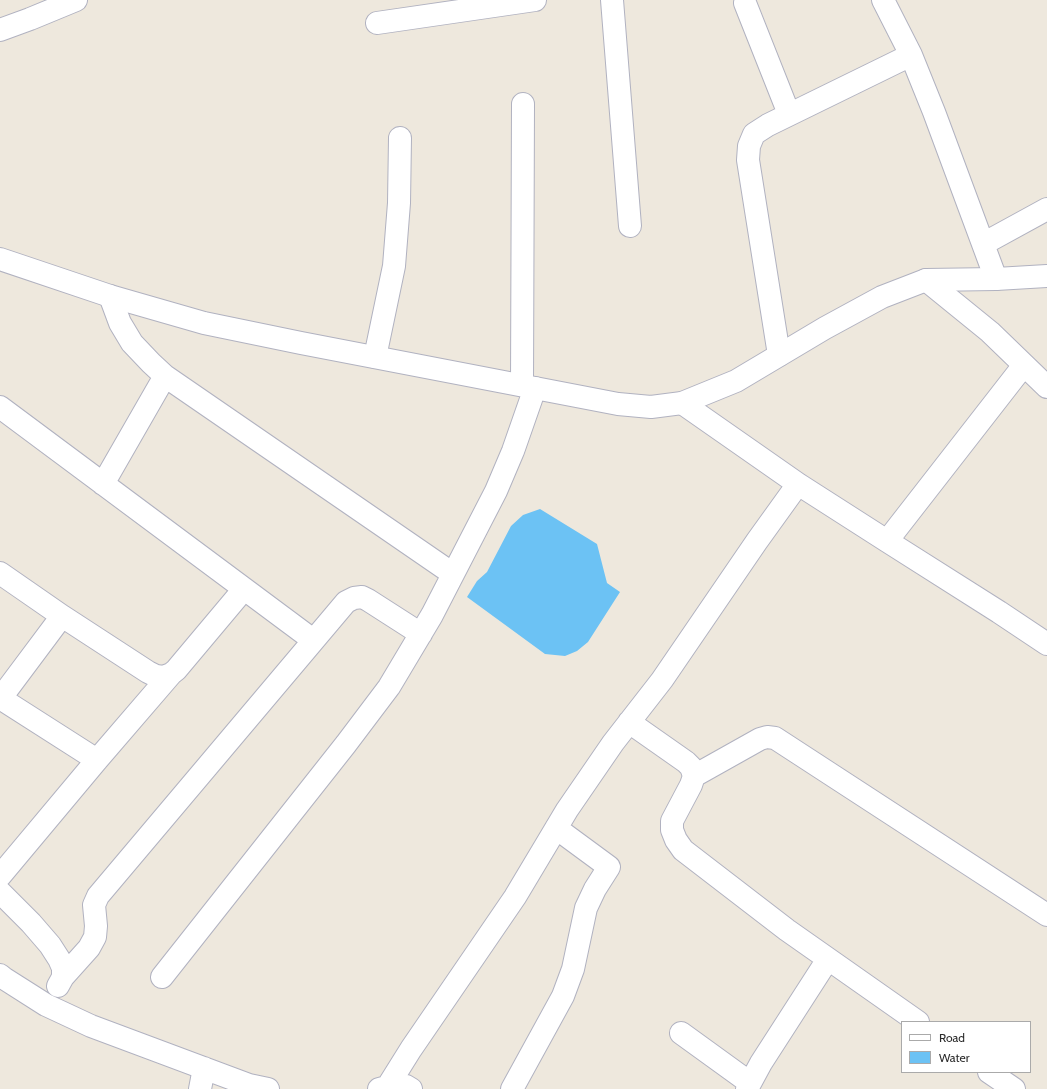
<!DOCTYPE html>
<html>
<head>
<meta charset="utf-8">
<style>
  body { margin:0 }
  #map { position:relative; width:1047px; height:1089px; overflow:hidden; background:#eee8dd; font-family:Cabin,sans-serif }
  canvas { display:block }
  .legend { position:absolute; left:901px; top:1021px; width:130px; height:52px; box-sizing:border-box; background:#fff; border:1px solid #aaa; margin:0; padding:5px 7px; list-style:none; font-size:12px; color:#2b2b2b }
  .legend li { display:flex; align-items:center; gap:8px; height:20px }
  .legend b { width:20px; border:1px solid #aaa }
</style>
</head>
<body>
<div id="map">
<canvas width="1047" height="1089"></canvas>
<ul class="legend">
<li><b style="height:5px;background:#fff"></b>Road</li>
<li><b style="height:11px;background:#6cc2f4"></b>Water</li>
</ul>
</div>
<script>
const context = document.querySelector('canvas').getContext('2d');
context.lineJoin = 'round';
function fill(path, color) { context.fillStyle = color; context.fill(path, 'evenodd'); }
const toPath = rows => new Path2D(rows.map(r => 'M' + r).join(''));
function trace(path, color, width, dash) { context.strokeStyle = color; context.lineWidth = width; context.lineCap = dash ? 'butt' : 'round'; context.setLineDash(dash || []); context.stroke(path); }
const water = toPath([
  [540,509,597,544,607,583,620,592,588,642,577,651,565,656,545,654,467,597,477,581,487,572,511,526,523,515]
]);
const minor = toPath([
  [612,0,630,226],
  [883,0,911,55,934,112,996,279],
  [745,3,789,114],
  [377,23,535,0],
  [0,30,30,19,76,0],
  [983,244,1047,209],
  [926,280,990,332,1047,387],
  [110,296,120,323,132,343,151,363,165,376,453,574],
  [779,355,748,160,749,146,754,134,768,125,911,55],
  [375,357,394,266,399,203,400,138],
  [522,385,523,104],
  [682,403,798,484,887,541,999,612,1047,644],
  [0,407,313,640],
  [103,484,165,376],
  [887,541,1024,365],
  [0,573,62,616,148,672,156,676,163,677,171,674,176,670,244,589],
  [0,698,97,760],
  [0,699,62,616],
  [629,722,686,762,691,767,694,776,691,785,672,821,672,830,676,840,683,850,787,930,918,1022],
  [694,776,760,739,767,737,775,738,1047,915],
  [0,876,97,760,171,674],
  [0,892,31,923,50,945,59,959,63,968,63,977,58,986],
  [0,975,5,979,46,1005,91,1026,249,1085,268,1089],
  [63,977,89,948,95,937,96,926,94,905,98,896,346,602,354,598,362,597,368,600,421,634],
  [162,977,346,744,389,687,432,615,496,491,513,451,535,388],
  [681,1033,750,1083],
  [989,1072,1014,1089],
  [200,1089,204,1068],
  [379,1089,397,1084,406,1086,411,1089],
  [386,1089,411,1049,515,897,567,810,613,743,662,680,757,541,798,484],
  [512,1089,563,996,573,969,586,908,595,889,609,867,556,828],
  [747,1089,761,1063,828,959]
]);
const tertiary = toPath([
  [0,259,110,296,204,323,301,343,618,404,651,407,682,403,736,381,825,328,882,297,926,280,996,279,1047,276]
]);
fill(water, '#6cc2f4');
trace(minor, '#b1b2c0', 24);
trace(tertiary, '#b1b2c0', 24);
trace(minor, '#fff', 22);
trace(tertiary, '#fff', 22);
</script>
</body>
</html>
